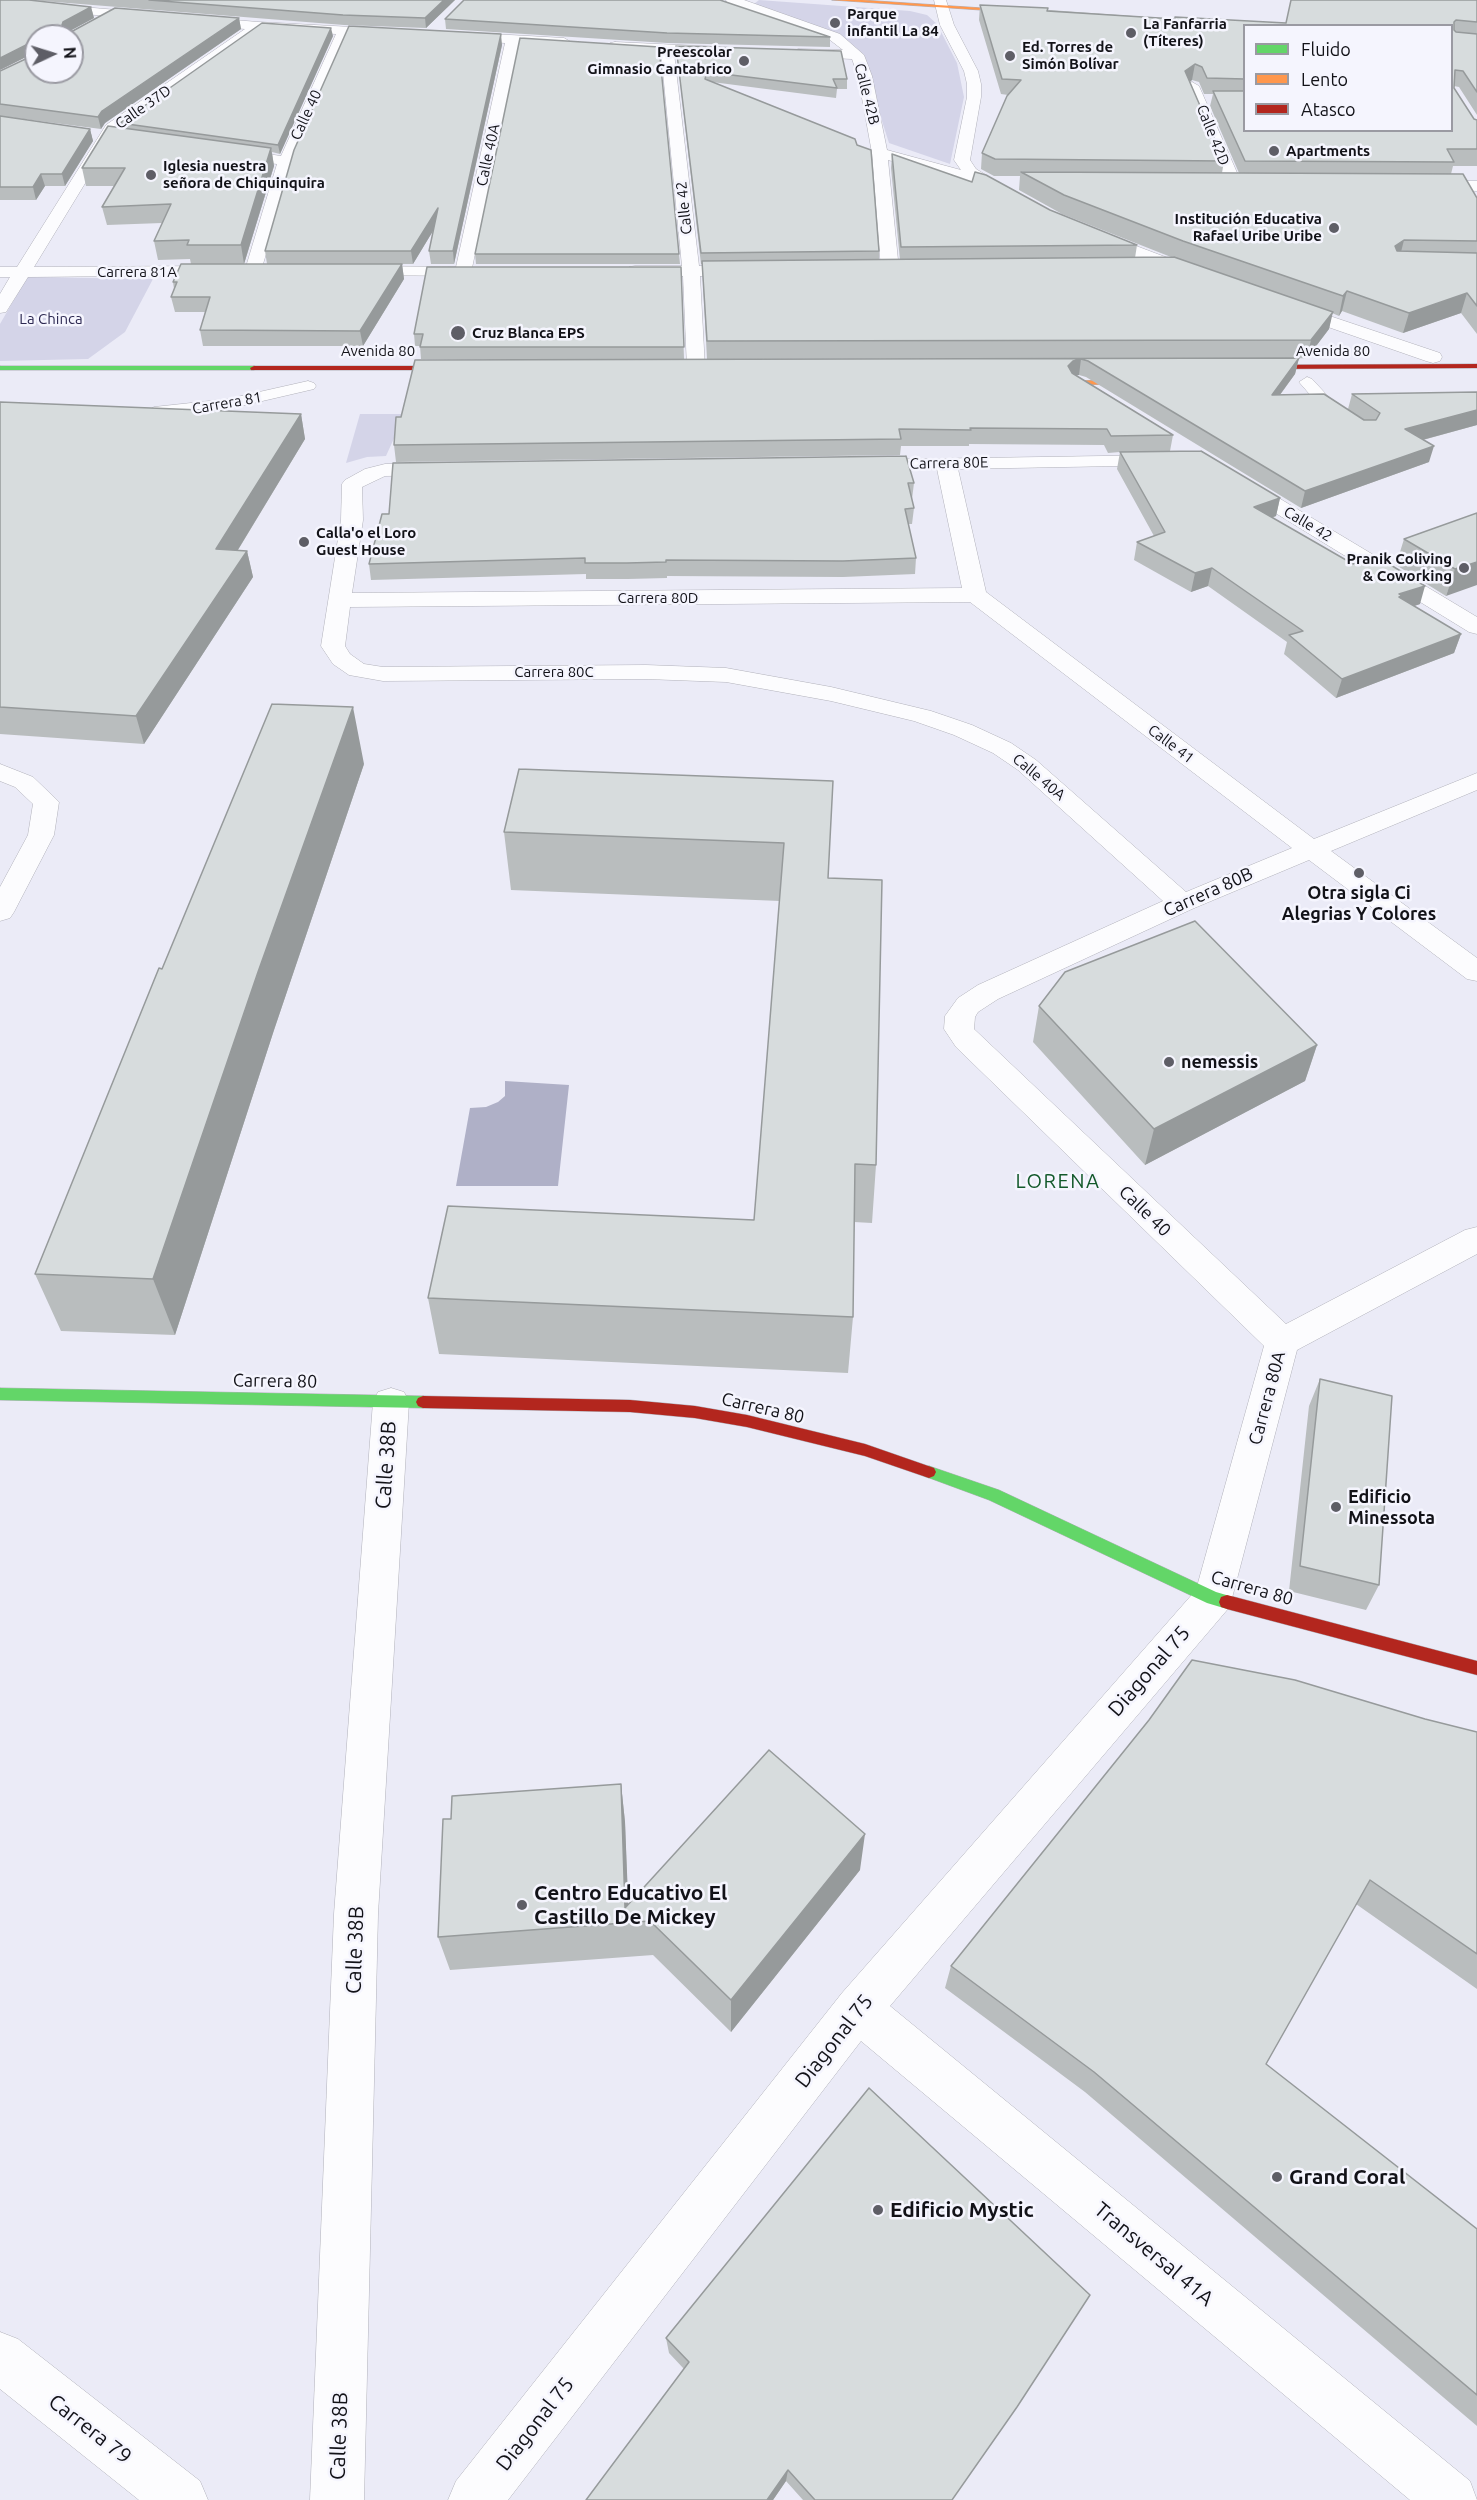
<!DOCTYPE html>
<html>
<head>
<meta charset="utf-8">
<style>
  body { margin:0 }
  #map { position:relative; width:1477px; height:2500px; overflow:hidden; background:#ebebf7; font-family:Ubuntu,sans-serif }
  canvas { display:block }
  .legend { position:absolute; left:1243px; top:24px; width:210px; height:108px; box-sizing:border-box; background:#f5f5fe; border:2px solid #9a9aa2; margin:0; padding:8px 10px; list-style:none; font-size:18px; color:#121218 }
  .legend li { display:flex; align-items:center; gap:12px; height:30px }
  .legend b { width:30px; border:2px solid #9a9aa2 }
  .north { position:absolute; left:24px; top:24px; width:60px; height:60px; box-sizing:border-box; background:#f5f5fe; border:2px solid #9a9aa2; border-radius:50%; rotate:86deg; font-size:16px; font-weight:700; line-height:24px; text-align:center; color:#121218 }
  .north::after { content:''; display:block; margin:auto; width:21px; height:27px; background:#5e5e66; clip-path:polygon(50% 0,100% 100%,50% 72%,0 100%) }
</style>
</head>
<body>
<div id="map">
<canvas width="1477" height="2500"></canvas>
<ul class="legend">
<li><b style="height:8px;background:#63d668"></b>Fluido</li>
<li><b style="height:8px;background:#ff974d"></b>Lento</li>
<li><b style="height:8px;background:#b3261e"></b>Atasco</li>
</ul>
<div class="north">N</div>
</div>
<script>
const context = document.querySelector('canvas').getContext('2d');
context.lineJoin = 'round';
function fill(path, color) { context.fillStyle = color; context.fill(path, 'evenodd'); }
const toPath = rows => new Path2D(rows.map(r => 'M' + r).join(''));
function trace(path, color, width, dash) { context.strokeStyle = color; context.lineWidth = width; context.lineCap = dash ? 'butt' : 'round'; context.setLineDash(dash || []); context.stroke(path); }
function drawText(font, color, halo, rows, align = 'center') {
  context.font = font + ' Ubuntu,sans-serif'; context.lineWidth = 5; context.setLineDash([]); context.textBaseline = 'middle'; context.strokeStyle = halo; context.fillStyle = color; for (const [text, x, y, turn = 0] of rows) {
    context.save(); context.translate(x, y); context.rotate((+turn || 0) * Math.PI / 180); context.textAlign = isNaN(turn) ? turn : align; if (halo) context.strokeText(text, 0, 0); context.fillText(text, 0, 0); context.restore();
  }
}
const green = toPath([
  [759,0,910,11,927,15,937,24,957,63,964,97,950,164,889,143,867,74,840,37,754,4],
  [27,277,153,279,125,332,88,359,0,361,0,324],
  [360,414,405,414,386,456,367,457,346,463]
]);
const water = toPath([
  [505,1081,569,1085,558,1186,456,1186,470,1108,486,1107,498,1102,505,1096]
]);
const lane = toPath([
  [1307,377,1312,379,1337,406,1351,415,1353,418,1351,421,1339,421,1325,412,1299,382,1307,377],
  [308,381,314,383,316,386,314,389,228,409,154,417,146,412,154,407,228,399,308,381]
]);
const street = toPath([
  [0,0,258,22,390,29,397,33,390,37,349,35,294,161,260,274,248,274,245,270,277,164,228,158,220,153,228,148,281,156,336,34,261,30,117,131,34,267,223,266,229,267,232,271,229,275,28,277,6,312,0,313,0,294,10,277,0,277,0,267,17,267,106,125,245,29,0,6,0,0],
  [726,0,744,0,840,34,864,55,872,76,887,150,961,170,954,160,967,97,967,84,964,71,940,25,934,0,946,0,954,25,978,71,981,84,981,97,970,160,976,169,1020,196,1018,199,1006,199,983,186,888,160,899,270,896,274,884,274,881,270,872,153,858,76,852,59,793,56,791,53,798,49,843,50,830,40,727,3,726,0],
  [456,32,564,38,571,42,564,46,519,44,472,268,478,272,475,276,353,275,350,271,353,267,359,266,456,267,505,43,451,39,449,36,456,32],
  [615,42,722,47,729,51,722,55,674,53,699,266,748,266,754,267,757,271,754,275,748,276,700,276,705,368,703,372,689,372,687,368,683,276,635,276,629,275,626,271,629,267,635,266,682,266,661,52,610,49,608,46,610,43,615,42],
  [1192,82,1199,86,1242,184,1240,187,1234,189,1226,184,1185,86,1192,82],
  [1424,181,1477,181,1477,191,1418,189,1416,186,1418,183,1424,181],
  [1094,230,1197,269,1200,273,1197,277,1191,278,1185,277,1088,239,1086,235,1094,230],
  [1288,302,1440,353,1442,357,1440,361,1433,363,1426,361,1282,311,1279,307,1282,303,1288,302],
  [1165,455,1172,457,1175,461,1172,465,958,469,986,592,1314,839,1477,773,1477,790,1331,851,1477,958,1477,981,1467,979,1309,860,1192,909,998,999,978,1012,975,1017,974,1029,1286,1324,1465,1230,1477,1227,1477,1254,1297,1350,1232,1598,1227,1610,890,2006,1470,2481,1477,2500,1410,2500,861,2041,508,2500,448,2500,456,2481,842,1993,1196,1590,1264,1346,956,1047,944,1029,945,1016,958,998,978,985,1163,901,1018,770,993,753,954,735,914,721,831,701,726,682,646,679,383,681,349,675,333,664,321,646,341,520,342,484,345,480,365,469,385,464,439,463,446,465,449,469,446,473,439,475,385,476,362,487,363,520,352,593,962,588,937,469,862,470,855,468,852,464,855,460,1165,455],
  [970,602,1292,848,1186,892,1036,760,1011,743,972,725,931,711,831,687,726,668,646,665,383,667,364,664,350,654,345,646,350,607,970,602],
  [1240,477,1247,479,1477,617,1477,634,1469,632,1233,487,1230,483,1233,479,1240,477],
  [0,764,33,777,59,802,54,835,14,912,10,918,0,921,0,887,28,835,33,804,15,787,0,781,0,764],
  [391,1388,404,1392,409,1402,378,1914,364,2500,310,2500,334,1914,373,1402,378,1392,391,1388],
  [0,2332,18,2339,200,2481,208,2500,139,2500,0,2389,0,2332]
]);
const fast = toPath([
  [0,366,254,366,258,368,254,370,0,370,0,366],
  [0,1388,423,1396,428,1398,430,1402,428,1406,423,1408,0,1400,0,1388],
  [929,1466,999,1490,1216,1592,1233,1597,1235,1602,1233,1607,1227,1609,1207,1603,989,1500,924,1476,922,1472,924,1468,929,1466]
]);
const slow = toPath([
  [832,0,862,0,1028,11,1025,13,832,0],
  [1141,380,1145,382,1144,384,1043,385,1039,383,1043,381,1141,380]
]);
const jam = toPath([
  [1477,364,1477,368,1253,369,1249,367,1253,365,1477,364],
  [254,366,457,366,461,368,457,370,251,370,250,368,254,366],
  [423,1396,630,1400,695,1406,747,1415,865,1444,934,1468,936,1472,934,1476,929,1478,865,1456,747,1427,695,1418,630,1412,423,1408,418,1406,416,1402,418,1398,423,1396],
  [1227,1595,1477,1661,1477,1675,1227,1609,1221,1607,1219,1602,1221,1597,1227,1595]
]);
const wall = toPath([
  [0,0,455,0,426,28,344,25,30,0,91,7,94,18,68,32,69,33,239,18,241,29,105,123,101,129,0,116,0,71,34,55,34,53,0,70],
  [1477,0,1477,115,1459,87,1454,86,1454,88,1474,119,1477,120,1477,166,1453,166,1451,174,1477,198,1477,334,1461,313,1403,333,1342,311,1339,316,1332,313,1329,329,1307,358,707,359,702,264,701,264,677,55,676,46,847,79,847,89,837,89,836,98,712,82,879,251,879,260,900,260,891,168,892,154,1050,210,1137,245,1135,258,1171,257,1062,214,1019,190,1020,176,994,176,981,169,982,153,1008,95,1001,94,979,20,980,5,1175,19,1286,23],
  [1245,26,1452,130,1245,130],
  [1192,80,1199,82,1204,94,1213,94,1210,106,1239,173,1222,173,1224,161,1190,82],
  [445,19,830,37,830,47,667,43,446,29],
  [333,36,280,154,272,152,274,166,244,264,267,264,265,251,502,45,454,264,431,264,429,251,433,231,413,264,402,264,404,279,363,346,203,346,200,330,205,312,175,312,171,297,174,289,173,282,191,264,190,259,158,260,154,241,162,223,107,225,102,207,114,186,86,186,82,168,121,128,120,123],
  [0,116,90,129,93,141,65,186,45,186,36,200,0,200],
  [475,254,679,254,680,264,476,264],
  [681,267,684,359,421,359,420,346,415,346,414,334],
  [1299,358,1295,374,1280,395,1348,409,1352,394,1477,392,1477,425,1423,440,1429,462,1301,508,1086,377,1079,375,1076,375,1173,435,1170,451,1280,498,1276,516,1272,518,1420,604,1414,606,1461,634,1454,653,1336,698,1284,654,1287,642,1208,586,1191,592,1134,560,1137,542,1154,536,1117,469,1120,452,1108,453,1104,445,969,444,969,446,901,446,900,455,396,462,394,445,415,360],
  [0,402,301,414,305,439,238,550,247,551,253,577,144,744,0,734],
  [914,483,912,499,911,499,914,508,912,524,908,524,916,558,915,574,843,577,667,576,667,578,628,579,586,579,586,574,371,580,369,564,382,514],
  [1477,513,1446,596,1396,565,1404,539],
  [364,764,274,1030,175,1335,61,1331,35,1274,162,969],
  [833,781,828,878,876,1165,872,1223,854,1222,853,1317,848,1373,439,1354,428,1298,754,1220,780,901,511,890,504,832],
  [1039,1006,1317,1045,1305,1081,1145,1165,1033,1042],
  [1320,1379,1379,1585,1366,1610,1289,1591,1309,1406],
  [1425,1719,1477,1732,1477,1989,1356,1904,1266,2064,1477,2229,1477,2426,1085,2092,945,1988,951,1966],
  [621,1784,625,1822,628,1905,860,1870,731,2032,653,1955,450,1970,438,1937,451,1819],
  [666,2338,952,2500,803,2500,786,2481,773,2500,586,2500,684,2369,669,2353]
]);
const shadedWall = toPath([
  [444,0,455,0,426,28,425,18],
  [91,7,94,18,66,33,62,25,63,22],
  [239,18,241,29,105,123,101,129,98,117,102,111],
  [331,28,333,36,280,154,278,145],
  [501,34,502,45,454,264,453,251],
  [34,41,36,52,0,70,0,58],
  [1195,64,1192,80,1183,87,1185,71],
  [90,129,93,141,65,186,62,174],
  [271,148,274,166,244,264,241,245],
  [41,174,45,186,36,200,33,187],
  [438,208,439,221,413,264,411,251],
  [1404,240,1399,260,1395,246],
  [402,264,404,279,363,346,360,331],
  [1347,291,1342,311,1339,316,1343,296],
  [1467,293,1461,313,1403,333,1409,313],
  [1333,312,1329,329,1307,358,1311,340],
  [1299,358,1295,374,1268,411,1272,395],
  [1081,359,1079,375,1070,377,1068,366,1073,361],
  [1477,410,1477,425,1400,446,1405,429],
  [301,414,305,439,222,576,216,549],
  [1434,446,1429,462,1301,508,1305,491],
  [1280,498,1276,516,1250,525,1254,507],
  [247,551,253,577,144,744,136,716],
  [1477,562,1477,585,1446,596,1455,569],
  [1212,568,1208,586,1191,592,1195,573],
  [1425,586,1420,604,1397,612,1399,594],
  [1461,634,1454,653,1336,698,1342,679],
  [353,707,364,764,274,1030,175,1335,153,1279,258,972],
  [1317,1045,1305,1081,1145,1165,1154,1129],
  [621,1784,625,1822,629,1922,625,1908],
  [865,1834,860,1870,731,2032,731,2000],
  [788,2470,786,2481,773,2500,767,2500]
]);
const building = toPath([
  [0,0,29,0,91,7,63,22,62,25,67,27,69,33,115,8,239,18,102,111,98,117,0,104,0,71,34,55,34,41,0,58,0,0],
  [36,36,72,36,72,72,36,72,36,36],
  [149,0,444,0,425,18,343,15,149,0],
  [464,0,720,0,830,37,667,33,445,19,464,0],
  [1291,0,1477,0,1477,22,1456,20,1454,22,1454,30,1456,32,1477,34,1477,92,1463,71,1455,70,1454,88,1474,119,1477,120,1477,149,1447,149,1454,162,1245,161,1213,91,1245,91,1245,130,1452,130,1452,26,1245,26,1245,79,1207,78,1202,67,1195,64,1185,71,1224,161,995,159,982,153,1007,96,1021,80,1002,79,980,5,1048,8,1047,11,1175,19,1175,17,1286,23,1291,0],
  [262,23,331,28,278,145,120,123,262,23],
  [349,26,501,34,453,251,429,251,438,208,411,251,265,251,294,150,349,26],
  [520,38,659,47,679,254,475,254,520,38],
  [676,46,841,51,847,79,833,79,837,88,707,72,705,79,855,139,857,145,871,150,879,251,701,253,676,46],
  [0,116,90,129,62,174,41,174,33,187,0,187,0,116],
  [108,126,271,148,241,245,187,245,189,240,154,241,171,204,102,207,125,168,82,168,108,126],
  [892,154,972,182,975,172,986,175,1050,210,1137,245,901,247,892,154],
  [1021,172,1463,174,1477,198,1477,241,1404,240,1395,246,1397,251,1477,253,1477,306,1467,293,1409,313,1347,291,1343,296,1183,241,1064,195,1021,172],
  [1174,257,1333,312,1311,340,707,341,702,261,1174,257],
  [181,264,402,264,360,331,200,330,210,297,171,297,177,282,173,282,181,264],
  [427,267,681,267,684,347,420,347,423,334,414,334,427,267],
  [1299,358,1272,395,1324,394,1364,420,1376,420,1380,413,1352,394,1477,392,1477,410,1405,429,1434,446,1305,491,1088,361,1081,359,1073,361,1068,366,1072,373,1173,435,1111,436,1107,429,970,428,971,430,899,429,901,439,394,445,396,417,401,417,415,360,1299,358],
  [0,402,301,414,216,549,247,551,136,716,0,707,0,402],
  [1201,451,1280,498,1254,507,1353,564,1376,556,1425,586,1399,594,1402,596,1399,597,1461,634,1342,679,1289,635,1303,631,1212,568,1195,573,1137,542,1165,532,1120,452,1201,451],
  [906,456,914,483,908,483,914,508,905,509,916,558,843,561,666,560,666,562,627,563,585,563,585,558,369,564,382,514,389,514,393,463,906,456],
  [1477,513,1477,562,1455,569,1404,539,1477,513],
  [272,704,353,707,258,972,153,1279,35,1274,159,968,162,969,272,704],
  [519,769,833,781,828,878,882,880,876,1165,855,1164,853,1317,428,1298,448,1206,754,1220,784,843,504,832,519,769],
  [1195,921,1317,1045,1154,1129,1039,1006,1065,972,1195,921],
  [1320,1379,1392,1396,1379,1585,1300,1566,1320,1379],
  [1192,1660,1295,1680,1425,1719,1477,1732,1477,1954,1370,1880,1266,2064,1477,2229,1477,2395,1094,2072,951,1966,1149,1720,1192,1660],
  [769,1750,865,1834,731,2000,650,1921,438,1937,443,1819,451,1819,452,1796,621,1784,625,1908,769,1750],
  [869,2088,1090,2295,1017,2407,952,2500,815,2500,788,2470,767,2500,586,2500,689,2362,666,2338,869,2088]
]);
const markers = [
  [835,23,6,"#5e5e66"],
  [1131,33,6,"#5e5e66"],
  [1010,56,6,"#5e5e66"],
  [744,61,6,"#5e5e66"],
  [1274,151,6,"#5e5e66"],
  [151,175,6,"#5e5e66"],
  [1334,228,6,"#5e5e66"],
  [458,333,8,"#5e5e66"],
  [304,542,6,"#5e5e66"],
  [1464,568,6,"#5e5e66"],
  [1359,873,6,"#5e5e66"],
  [1169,1062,6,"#5e5e66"],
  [1336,1507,6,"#5e5e66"],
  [522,1905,6,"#5e5e66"],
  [1277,2177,6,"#5e5e66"],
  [878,2210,6,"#5e5e66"]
];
const farPoinames = [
  ["Parque",847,14],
  ["infantil La 84",847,31],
  ["La Fanfarria",1143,24],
  ["(Títeres)",1143,41],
  ["Ed. Torres de",1022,47],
  ["Simón Bolívar",1022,64],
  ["Preescolar",732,52,"right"],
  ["Gimnasio Cantabrico",732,69,"right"],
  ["Apartments",1286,151],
  ["Iglesia nuestra",163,166],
  ["señora de Chiquinquira",163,183],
  ["Institución Educativa",1322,219,"right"],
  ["Rafael Uribe Uribe",1322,236,"right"],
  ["Cruz Blanca EPS",472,333],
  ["Calla'o el Loro",316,533],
  ["Guest House",316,550],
  ["Pranik Coliving",1452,559,"right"],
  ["& Coworking",1452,576,"right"]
];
const farStreetnames = [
  ["Calle 42B",867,94,76],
  ["Calle 37D",143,107,-35],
  ["Calle 40",306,115,-65],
  ["Calle 42D",1213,135,68],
  ["Calle 40A",488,155,-78],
  ["Calle 42",684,208,-96],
  ["Carrera 81A",137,272],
  ["Avenida 80",378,351],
  ["Avenida 80",1333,351],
  ["Carrera 81",227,403,-10],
  ["Carrera 80E",949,463,-1],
  ["Calle 42",1308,524,31],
  ["Carrera 80D",658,598],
  ["Carrera 80C",554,672],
  ["Calle 41",1171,744,37],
  ["Calle 40A",1039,777,40]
];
const farParknames = [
  ["La Chinca",51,319]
];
const streetNames = [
  ["Carrera 80B",1208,892,-24],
  ["Calle 40",1145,1211,44],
  ["Carrera 80",275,1381,1],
  ["Carrera 80A",1267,1398,-75],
  ["Carrera 80",763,1408,13],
  ["Carrera 80",1252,1588,16]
];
const poiNames = [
  ["Otra sigla Ci",1359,893,"center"],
  ["Alegrias Y Colores",1359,914,"center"],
  ["nemessis",1181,1062],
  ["Edificio",1348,1497],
  ["Minessota",1348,1518]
];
const neighbourhoodNames = [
  ["LORENA",1058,1181]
];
const nearStreetnames = [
  ["Calle 38B",386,1465,-86],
  ["Diagonal 75",1149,1671,-49],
  ["Calle 38B",355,1950,-88],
  ["Diagonal 75",834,2041,-52],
  ["Transversal 41A",1154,2254,40],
  ["Diagonal 75",535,2424,-52],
  ["Carrera 79",90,2429,38],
  ["Calle 38B",339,2436,-88]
];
const nearPoinames = [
  ["Centro Educativo El",534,1893],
  ["Castillo De Mickey",534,1917],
  ["Grand Coral",1289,2177],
  ["Edificio Mystic",890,2210]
];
fill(green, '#d4d4e8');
fill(water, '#afb0c7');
trace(lane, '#b1b1ba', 1);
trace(street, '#b1b1ba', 1);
trace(fast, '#b1b1ba', 1);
trace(slow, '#b1b1ba', 1);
trace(jam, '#b1b1ba', 1);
fill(lane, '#fcfcfe');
fill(street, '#fcfcfe');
fill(fast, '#63d668');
fill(slow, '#ff974d');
fill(jam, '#b3261e');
fill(wall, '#b9bdbe');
fill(shadedWall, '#969a9b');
fill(building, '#d7dcdd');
trace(building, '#969a9b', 1.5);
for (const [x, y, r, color] of markers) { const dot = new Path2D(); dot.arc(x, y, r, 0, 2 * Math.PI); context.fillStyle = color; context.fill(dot); trace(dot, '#f5f5fe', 2); }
drawText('bold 15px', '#121218', '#f5f5fe', farPoinames, 'left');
drawText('15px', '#121218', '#f5f5fe', farStreetnames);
drawText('15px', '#2e2a53', '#f5f5fe', farParknames);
drawText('18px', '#121218', '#f5f5fe', streetNames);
drawText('bold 18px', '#121218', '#f5f5fe', poiNames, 'left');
context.letterSpacing = '1.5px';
drawText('20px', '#13592b', '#f5f5fe', neighbourhoodNames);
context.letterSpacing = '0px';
drawText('21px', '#121218', '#f5f5fe', nearStreetnames);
drawText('bold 21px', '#121218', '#f5f5fe', nearPoinames, 'left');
</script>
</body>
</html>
